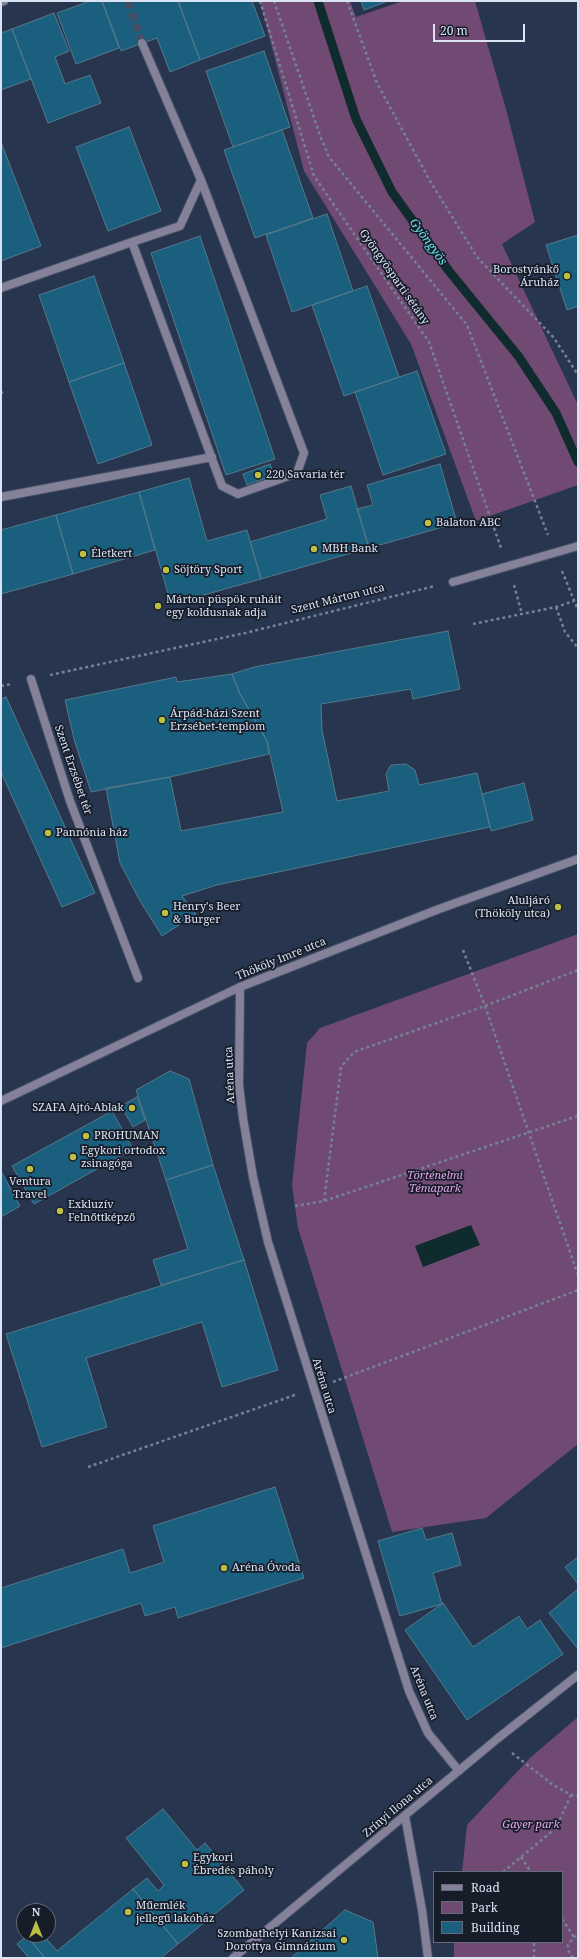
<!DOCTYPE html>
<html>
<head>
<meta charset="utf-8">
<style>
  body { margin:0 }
  #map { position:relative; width:579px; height:1959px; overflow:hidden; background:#27354e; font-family:"Noto Serif",serif }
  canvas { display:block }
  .frame { position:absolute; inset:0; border:2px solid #dae3f3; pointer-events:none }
  .legend { position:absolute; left:433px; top:1871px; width:130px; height:72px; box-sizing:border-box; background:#161c28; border:1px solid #646c79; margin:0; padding:5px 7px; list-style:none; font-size:12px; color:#dae3f3 }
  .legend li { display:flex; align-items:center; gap:8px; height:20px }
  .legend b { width:20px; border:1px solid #646c79 }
  .north { position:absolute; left:16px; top:1903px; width:40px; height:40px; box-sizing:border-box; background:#161c28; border:1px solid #646c79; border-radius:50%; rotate:0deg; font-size:11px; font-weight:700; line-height:16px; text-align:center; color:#dae3f3 }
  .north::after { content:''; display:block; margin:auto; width:14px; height:18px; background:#bdbf43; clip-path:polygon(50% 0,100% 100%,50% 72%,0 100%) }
  .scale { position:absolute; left:433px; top:24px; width:92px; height:18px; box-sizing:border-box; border:2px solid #dae3f3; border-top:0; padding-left:5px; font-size:12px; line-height:14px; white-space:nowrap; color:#dae3f3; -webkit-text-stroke:3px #161c28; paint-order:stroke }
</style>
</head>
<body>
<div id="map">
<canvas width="579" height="1959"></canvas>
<div class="frame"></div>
<ul class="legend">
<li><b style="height:5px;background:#858199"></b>Road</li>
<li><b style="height:11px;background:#704a73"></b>Park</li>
<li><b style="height:11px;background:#1a5f7e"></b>Building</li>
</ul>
<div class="north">N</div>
<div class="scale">20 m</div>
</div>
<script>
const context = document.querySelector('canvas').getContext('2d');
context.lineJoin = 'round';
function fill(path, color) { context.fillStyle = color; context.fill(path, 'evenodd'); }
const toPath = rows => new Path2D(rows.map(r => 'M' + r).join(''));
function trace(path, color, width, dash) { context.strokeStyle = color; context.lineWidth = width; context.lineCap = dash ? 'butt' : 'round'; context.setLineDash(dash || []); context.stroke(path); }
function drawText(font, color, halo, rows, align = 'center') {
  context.font = font + ' "Noto Serif",serif'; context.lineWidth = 3.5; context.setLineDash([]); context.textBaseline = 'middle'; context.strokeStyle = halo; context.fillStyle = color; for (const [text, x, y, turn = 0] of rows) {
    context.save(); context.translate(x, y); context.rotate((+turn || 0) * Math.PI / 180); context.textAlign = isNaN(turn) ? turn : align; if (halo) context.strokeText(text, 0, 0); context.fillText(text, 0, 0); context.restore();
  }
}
const green = toPath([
  [260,1,350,1,356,17,403,1,475,1,506,109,535,222,502,244,578,405,578,485,476,521,411,344,304,171],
  [578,934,578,1444,486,1518,392,1532,298,1228,292,1185,307,1043,320,1028],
  [578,1717,578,1958,454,1958,454,1942,562,1942,562,1872,462,1872,467,1825,531,1757]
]);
const water = toPath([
  [471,1225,480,1245,423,1267,415,1246]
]);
const stream = toPath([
  [318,1,356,119,392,192,449,271,519,357,556,413,578,462]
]);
const building = toPath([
  [90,1,102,1,119,48,76,64,57,13,90,1],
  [102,1,178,1,200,60,170,72,157,38,121,51,102,1],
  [178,1,252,1,265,36,200,60,178,1],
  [361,1,388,1,364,10,361,1],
  [54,13,69,51,55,57,65,84,90,75,101,103,48,123,12,29,54,13],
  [12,29,31,79,1,90,1,33,12,29],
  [264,51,290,127,233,147,206,71,264,51],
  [129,127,161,211,108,231,76,147,129,127],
  [282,130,313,218,255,238,224,150,282,130],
  [1,142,41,246,1,261,1,142],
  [327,214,353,291,292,312,266,235,327,214],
  [578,235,578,306,567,310,546,245,578,235],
  [200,236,275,459,226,475,151,253,200,236],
  [94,276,124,363,69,382,39,295,94,276],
  [367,286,399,377,344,396,312,305,367,286],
  [124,363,152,445,98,464,69,382,124,363],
  [417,371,446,454,383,475,355,392,417,371],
  [270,464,274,475,247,485,243,474,270,464],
  [440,464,457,523,369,548,357,509,373,505,367,485,440,464],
  [189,478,207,541,247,530,261,579,171,604,139,492,189,478],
  [351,486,369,548,261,579,250,542,327,519,320,495,351,486],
  [139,492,155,550,73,574,56,515,139,492],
  [56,515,73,574,1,594,1,530,56,515],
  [448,631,460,689,413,699,411,689,321,704,322,730,337,801,389,791,386,774,391,765,406,764,415,770,419,785,477,773,490,827,217,885,182,896,196,914,162,936,140,901,120,863,106,788,170,777,181,831,283,812,267,741,240,694,232,674,254,667,448,631],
  [232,674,240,694,267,741,269,754,170,777,91,792,74,739,65,700,176,677,177,682,232,674],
  [6,697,95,893,62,907,1,772,1,699,6,697],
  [524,783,533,820,491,831,482,794,524,783],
  [170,1071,189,1079,213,1165,166,1180,136,1090,170,1071],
  [137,1097,145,1120,133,1127,121,1106,137,1097],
  [112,1111,133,1149,34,1204,12,1166,112,1111],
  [213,1165,244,1260,161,1285,153,1260,188,1249,166,1180,213,1165],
  [2,1173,20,1206,1,1217,1,1174,2,1173],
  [244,1260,278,1370,222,1387,202,1322,86,1358,107,1427,42,1447,6,1334,244,1260],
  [275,1487,304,1578,178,1618,175,1607,145,1616,141,1603,1,1648,1,1588,123,1549,130,1573,164,1562,153,1526,275,1487],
  [422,1528,426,1540,452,1533,461,1565,433,1573,442,1604,400,1616,378,1541,422,1528],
  [578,1557,578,1584,565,1567,578,1557],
  [578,1589,578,1649,549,1613,578,1589],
  [443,1603,473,1647,519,1616,527,1629,540,1620,563,1654,467,1720,405,1630,443,1603],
  [163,1809,197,1850,205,1843,244,1890,178,1944,133,1889,147,1878,158,1891,164,1885,126,1838,163,1809],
  [133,1889,178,1944,161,1958,45,1958,27,1936,43,1935,57,1951,133,1889],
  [345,1910,373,1922,378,1958,291,1958,345,1910],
  [27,1936,45,1958,29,1958,17,1944,27,1936]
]);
const minorTunnel = toPath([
  [128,1,142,43]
]);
const path = toPath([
  [260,1,314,176,429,342,501,548],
  [274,1,321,138,329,157,467,325,548,535],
  [347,1,377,83,430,181,477,257,554,338,578,375],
  [1,393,3,392],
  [562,571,578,610],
  [514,585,522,614],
  [556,607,565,632,578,648],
  [473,624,556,607,574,601],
  [50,675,245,633,435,586],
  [1,686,12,684],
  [463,950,485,1006,578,1275],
  [324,1201,341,1067,354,1052,485,1006,578,970],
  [295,1206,324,1201,578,1116],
  [333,1382,578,1290],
  [88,1467,295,1395],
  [512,1753,552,1784,571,1795,578,1796],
  [521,1857,531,1872],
  [503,1872,556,1828,571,1795],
  [562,1919,574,1937],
  [534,1958,534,1942],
  [573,1958,568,1950,568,1945,574,1937,578,1935]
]);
const service = toPath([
  [142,43,201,180,180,226,132,242,222,486,238,494,297,473,304,453,201,180],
  [1,288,132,242],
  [1,497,212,457]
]);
const pedestrian = toPath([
  [31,679,70,801,138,978]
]);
const minor = toPath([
  [1,2,4,1],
  [453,582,578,546],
  [240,987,239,1085,243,1118,253,1177,268,1242,409,1691,428,1733,459,1771],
  [405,1816,422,1910,428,1958],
  [233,1958,497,1739,578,1675]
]);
const tertiary = toPath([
  [1,1101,240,987,439,909,578,859]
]);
const markers = [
  [567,276,4,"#bdbf43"],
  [258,475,4,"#bdbf43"],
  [428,523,4,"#bdbf43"],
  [314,549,4,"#bdbf43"],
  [83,554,4,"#bdbf43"],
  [166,570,4,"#bdbf43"],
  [158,606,4,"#bdbf43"],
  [162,720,4,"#bdbf43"],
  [48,833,4,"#bdbf43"],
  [558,907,4,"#bdbf43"],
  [165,913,4,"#bdbf43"],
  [132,1108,4,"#bdbf43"],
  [86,1136,4,"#bdbf43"],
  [73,1157,4,"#bdbf43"],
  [30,1169,4,"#bdbf43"],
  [60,1211,4,"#bdbf43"],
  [224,1568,4,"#bdbf43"],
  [185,1864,4,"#bdbf43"],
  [128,1912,4,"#bdbf43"],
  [344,1940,4,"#bdbf43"]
];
const poiNames = [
  ["Borostyánkő",559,270,"right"],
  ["Áruház",559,283,"right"],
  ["220 Savaria tér",266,475],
  ["Balaton ABC",436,523],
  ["MBH Bank",322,549],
  ["Életkert",91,554],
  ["Söjtöry Sport",174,570],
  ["Márton püspök ruháit",166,600],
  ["egy koldusnak adja",166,613],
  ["Árpád-házi Szent",170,714],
  ["Erzsébet-templom",170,727],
  ["Pannónia ház",56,833],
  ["Aluljáró",550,901,"right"],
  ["(Thököly utca)",550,914,"right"],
  ["Henry's Beer",173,907],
  ["& Burger",173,920],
  ["SZAFA Ajtó-Ablak",124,1108,"right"],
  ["PROHUMAN",94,1136],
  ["Egykori ortodox",81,1151],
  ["zsinagóga",81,1164],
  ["Ventura",30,1182,"center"],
  ["Travel",30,1195,"center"],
  ["Exkluzív",68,1205],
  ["Felnőttképző",68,1218],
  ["Aréna Óvoda",232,1568],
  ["Egykori",193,1858],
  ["Ébredés páholy",193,1871],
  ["Műemlék",136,1906],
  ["jellegű lakóház",136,1919],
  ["Szombathelyi Kanizsai",336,1934,"right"],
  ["Dorottya Gimnázium",336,1947,"right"]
];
const streetNames = [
  ["Gyöngyösparti sétány",394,277,55],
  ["Szent Márton utca",338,599,-14],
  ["Szent Erzsébet tér",73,770,71],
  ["Thököly Imre utca",281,959,-22],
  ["Aréna utca",230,1075,-92],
  ["Aréna utca",324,1386,73],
  ["Aréna utca",424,1693,68],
  ["Zrínyi Ilona utca",398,1807,-40]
];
const parkNames = [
  ["Történelmi",435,1176],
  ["Témapark",435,1189],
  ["Gayer park",531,1825]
];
const waterNames = [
  ["Gyöngyös",428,242,54]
];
fill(green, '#704a73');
fill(water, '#0f2b2d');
trace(stream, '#0f2b2d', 9);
fill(building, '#1a5f7e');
trace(building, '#55798c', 1);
trace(minorTunnel, '#424f67', 8, [8, 4]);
trace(service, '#445168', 10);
trace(pedestrian, '#445168', 10);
trace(minor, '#445168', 10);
trace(tertiary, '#445168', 10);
trace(path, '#758196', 2.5, [3, 3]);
trace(service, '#858199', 8);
trace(pedestrian, '#858199', 8);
trace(minor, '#858199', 8);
trace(tertiary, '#858199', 8);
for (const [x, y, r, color] of markers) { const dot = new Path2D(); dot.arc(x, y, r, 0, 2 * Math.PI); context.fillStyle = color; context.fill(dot); trace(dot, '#161c28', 1.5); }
drawText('11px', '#dae3f3', '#161c28', poiNames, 'left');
drawText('11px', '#dae3f3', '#161c28', streetNames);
drawText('italic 11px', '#e3a6e8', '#161c28', parkNames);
drawText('italic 12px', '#66e6ef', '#161c28', waterNames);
</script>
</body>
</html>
